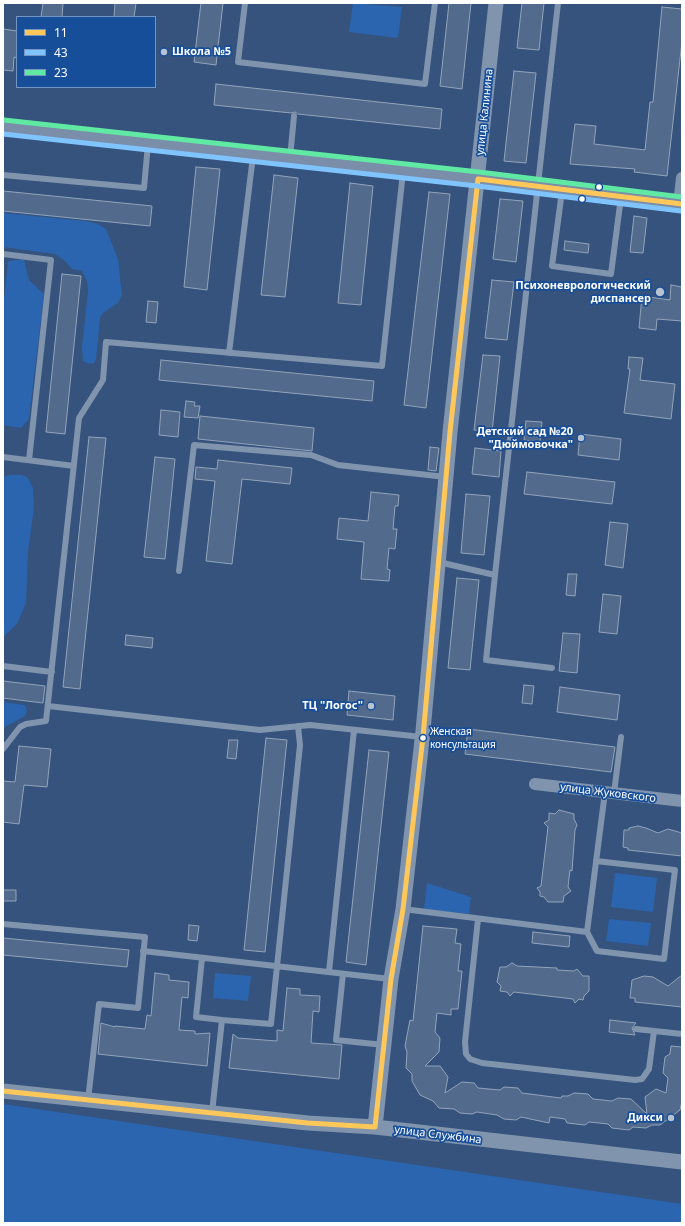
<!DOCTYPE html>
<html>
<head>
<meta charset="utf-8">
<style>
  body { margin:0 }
  #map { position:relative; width:685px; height:1226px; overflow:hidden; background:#35537c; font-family:"Noto Sans",sans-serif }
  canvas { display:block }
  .frame { position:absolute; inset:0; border:4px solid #fff; pointer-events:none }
  .legend { position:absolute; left:16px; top:16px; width:140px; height:72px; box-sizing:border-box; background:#174e9a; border:1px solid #7495c2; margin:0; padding:5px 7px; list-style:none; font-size:12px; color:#fff }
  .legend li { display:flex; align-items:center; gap:8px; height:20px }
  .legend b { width:20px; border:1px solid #7495c2 }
</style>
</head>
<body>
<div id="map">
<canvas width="685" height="1226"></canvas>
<div class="frame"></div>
<ul class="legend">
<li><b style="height:5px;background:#fdc75a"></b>11</li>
<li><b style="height:5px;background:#80c4ff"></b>43</li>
<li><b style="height:5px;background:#60e9a3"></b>23</li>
</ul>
</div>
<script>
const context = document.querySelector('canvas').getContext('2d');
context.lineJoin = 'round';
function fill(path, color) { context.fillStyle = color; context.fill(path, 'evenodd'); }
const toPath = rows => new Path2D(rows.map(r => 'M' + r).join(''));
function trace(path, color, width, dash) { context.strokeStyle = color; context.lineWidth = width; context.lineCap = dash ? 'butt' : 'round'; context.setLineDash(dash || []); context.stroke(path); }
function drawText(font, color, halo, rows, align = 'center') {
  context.font = font + ' "Noto Sans",sans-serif'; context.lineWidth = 3.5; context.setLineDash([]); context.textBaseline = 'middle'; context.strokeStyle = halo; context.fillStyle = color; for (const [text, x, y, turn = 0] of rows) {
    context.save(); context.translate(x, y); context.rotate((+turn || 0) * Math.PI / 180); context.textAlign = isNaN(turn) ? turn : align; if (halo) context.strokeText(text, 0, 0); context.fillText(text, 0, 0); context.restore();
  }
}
const green = toPath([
  [353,3,402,7,398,38,349,32],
  [3,213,86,221,98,224,106,229,118,259,122,295,118,303,103,313,100,318,96,360,94,363,89,364,83,361,82,347,88,291,87,281,82,271,72,269,65,261,55,254,3,247],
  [24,259,29,280,44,294,29,419,21,428,3,425,3,310,8,261],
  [10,475,22,475,28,478,33,488,34,508,28,551,26,603,17,624,3,637,3,477],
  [3,702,25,705,27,711,25,716,3,728],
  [615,873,657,878,653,912,611,907],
  [427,883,471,897,469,914,424,909],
  [609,919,651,923,648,946,606,941],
  [215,973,251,976,248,1001,213,998],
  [3,1104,682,1204,682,1223,3,1223]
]);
const building = toPath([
  [43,3,63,3,62,17,41,17,43,3],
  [115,3,136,3,134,17,114,17,115,3],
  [201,3,223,3,216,65,194,62,201,3],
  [449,3,471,3,462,89,440,86,449,3],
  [522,3,544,3,539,50,517,48,522,3],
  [662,7,682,9,682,41,667,176,634,172,635,169,570,164,575,124,596,126,594,144,645,150,650,102,653,102,662,7],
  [3,29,17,31,17,58,14,57,13,71,3,70,3,29],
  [514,71,536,73,526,163,504,161,514,71],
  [216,84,442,109,440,129,298,114,295,112,291,113,214,105,216,84],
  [196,167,220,169,207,290,184,287,196,167],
  [274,175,298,178,285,297,261,295,274,175],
  [350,183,373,186,361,305,338,303,350,183],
  [3,191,152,206,150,226,3,211,3,191],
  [429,192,450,194,426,408,404,405,429,192],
  [500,199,523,201,516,262,493,259,500,199],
  [634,216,647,218,643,253,630,252,634,216],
  [565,241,589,244,588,253,564,250,565,241],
  [62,274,81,276,65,434,46,432,62,274],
  [492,280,514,282,507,340,485,338,492,280],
  [671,285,682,287,682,321,657,319,656,330,639,328,642,296,670,300,671,285],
  [148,301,158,302,156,323,146,322,148,301],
  [483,355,500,356,492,432,474,430,483,355],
  [629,357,643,358,640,380,675,384,671,419,624,413,630,369,628,369,629,357],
  [161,360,374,381,372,401,159,380,161,360],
  [186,401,195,402,194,406,200,406,198,418,184,417,186,401],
  [161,410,180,412,178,437,159,435,161,410],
  [200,416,314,428,312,451,198,439,200,416],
  [526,421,542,422,540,442,524,440,526,421],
  [580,434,621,439,619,460,578,455,580,434],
  [89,437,106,438,80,689,63,687,89,437],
  [430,447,439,448,436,471,428,470,430,447],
  [475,448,501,451,499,477,472,474,475,448],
  [155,457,175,459,165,559,144,557,155,457],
  [218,460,292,468,290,484,242,479,232,564,206,561,215,481,195,479,196,467,217,469,218,460],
  [527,472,615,482,612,504,524,494,527,472],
  [371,492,399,495,398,506,395,506,393,529,397,529,395,549,389,548,387,569,390,570,389,581,361,579,364,542,337,539,339,518,368,521,371,492],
  [466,494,490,496,484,555,461,553,466,494],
  [610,522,628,524,623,568,605,565,610,522],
  [568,574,577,574,575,596,566,595,568,574],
  [457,578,479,580,470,670,448,668,457,578],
  [603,594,621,596,617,634,599,632,603,594],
  [563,633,580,634,577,673,559,671,563,633],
  [126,635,153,638,152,648,125,645,126,635],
  [3,681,45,686,43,703,3,698,3,681],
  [524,685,534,686,532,704,522,703,524,685],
  [560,687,620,695,617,720,557,712,560,687],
  [349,691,395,696,393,720,347,715,349,691],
  [468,729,615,747,611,772,465,754,468,729],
  [266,738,287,740,265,952,244,950,266,738],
  [229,740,238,740,236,759,227,758,229,740],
  [19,746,51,749,47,787,24,785,19,824,3,822,3,781,15,782,19,746],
  [369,750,389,752,366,965,346,962,369,750],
  [559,810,574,814,574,819,577,825,575,830,572,871,570,870,568,887,571,891,564,896,563,902,548,902,544,897,540,896,540,892,537,888,541,886,548,827,544,823,549,820,549,813,555,814,559,810],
  [638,826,646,828,658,833,668,829,682,833,682,856,628,850,628,848,623,847,624,830,629,830,629,828,638,826],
  [3,890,16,890,16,901,3,901,3,890],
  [189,925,199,926,197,941,188,940,189,925],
  [423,926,457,929,455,943,461,944,458,971,462,971,458,1009,451,1009,451,1015,437,1013,435,1032,440,1038,439,1052,425,1066,440,1066,448,1077,445,1093,462,1082,474,1083,478,1088,500,1090,504,1087,518,1088,522,1093,561,1098,562,1096,568,1096,574,1093,588,1094,593,1099,612,1101,618,1098,631,1099,647,1114,645,1097,656,1089,666,1093,668,1078,663,1073,665,1057,670,1054,671,1046,682,1047,682,1101,680,1110,660,1125,652,1125,646,1128,633,1127,629,1130,612,1128,608,1124,589,1122,585,1125,567,1123,565,1119,550,1117,549,1123,521,1117,516,1120,504,1119,497,1115,477,1112,472,1114,460,1113,454,1109,439,1108,433,1101,420,1095,412,1081,412,1074,406,1068,407,1052,405,1046,410,1020,413,1021,423,926],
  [533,932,570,936,569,947,532,943,533,932],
  [3,938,129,950,127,967,3,955,3,938],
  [512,963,517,966,557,968,557,970,574,971,577,969,583,976,589,976,589,991,584,996,583,1000,579,999,575,1003,573,999,514,992,510,996,507,992,500,991,501,986,497,982,500,967,506,967,512,963],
  [155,973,169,975,169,980,189,982,188,998,182,997,179,1030,195,1031,195,1034,210,1033,207,1066,98,1054,101,1023,115,1027,115,1026,145,1029,147,1015,151,1016,155,973],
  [682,975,682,1007,635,1002,635,998,630,998,632,980,644,976,653,977,668,986,682,975],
  [287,988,300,989,300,995,320,996,319,1012,313,1011,311,1043,342,1045,339,1079,229,1068,233,1034,238,1038,277,1041,277,1030,283,1031,287,988],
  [610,1020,636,1023,632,1028,635,1035,609,1032,610,1020]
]);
const service = toPath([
  [245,3,238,62,425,84,435,3],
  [290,158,294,116],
  [3,175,144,188,148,144],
  [562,191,552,266,611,274,621,197],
  [3,254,51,260,29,460],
  [229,353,253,156],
  [3,457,74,466],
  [440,561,447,564,495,575,558,3],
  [179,571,194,445,311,455,338,465,446,477],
  [495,575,486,660,552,668],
  [3,666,52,672],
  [48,706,260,730,310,725,422,737],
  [3,749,20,727,26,724,46,721,79,418,103,380,106,342,382,366,403,172],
  [614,793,621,737],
  [403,909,587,932,605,792],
  [478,919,465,1042,466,1054,470,1059,482,1063,635,1080,642,1079,649,1069,654,1031],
  [3,924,145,937,138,1008,99,1004,88,1100],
  [587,932,597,951,664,959,675,870,596,861],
  [143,951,390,979],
  [202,958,196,1017,222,1020],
  [329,972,354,730],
  [343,974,336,1040,384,1045],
  [636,1029,682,1034],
  [212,1113,222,1020,271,1024,300,745,298,726]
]);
const minor = toPath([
  [679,204,682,178],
  [535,784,682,801]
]);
const tertiary = toPath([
  [3,1091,308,1123,375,1127,682,1162],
  [375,1127,391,979,403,909,423,731,450,432,496,3]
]);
const secondary = toPath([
  [3,127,478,179,682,204]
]);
const bus1 = toPath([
  [478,179,682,204],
  [3,1091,308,1123,375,1127],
  [375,1127,391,979,403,909,423,737,450,432,478,179]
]);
const bus2 = toPath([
  [3,134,477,186,681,211]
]);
const bus3 = toPath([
  [4,120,479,172,682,197]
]);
const markers = [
  [164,52,4,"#b8c3d1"],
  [599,187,3.5,"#fff"],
  [582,199,3.5,"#fff"],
  [660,292,5,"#b8c3d1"],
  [581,438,4,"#b8c3d1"],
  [371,706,4,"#b8c3d1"],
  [423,738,3.5,"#fff"],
  [671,1118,4,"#b8c3d1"]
];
const busNames = [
  ["Женская",430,732],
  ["консультация",430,745]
];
const poiNames = [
  ["Школа №5",172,52,"left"],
  ["Психоневрологический",651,286],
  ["диспансер",651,299],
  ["Детский сад №20",573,432],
  ["\"Дюймовочка\"",573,445],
  ["ТЦ \"Логос\"",363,706],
  ["Дикси",663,1118]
];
const streetNames = [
  ["улица Калинина",485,112,-84],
  ["улица Жуковского",608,793,7],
  ["улица Службина",438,1135,7]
];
fill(green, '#2b65af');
fill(building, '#526a8b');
trace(building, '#93a4bb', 1);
trace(service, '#8094ae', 6);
trace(minor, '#8094ae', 12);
trace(tertiary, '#8094ae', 15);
trace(secondary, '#7a8eaa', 17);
trace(bus1, '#fdc75a', 5);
trace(bus2, '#80c4ff', 5);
trace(bus3, '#60e9a3', 5);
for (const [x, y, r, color] of markers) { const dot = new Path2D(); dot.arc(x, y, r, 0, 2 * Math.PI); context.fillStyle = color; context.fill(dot); trace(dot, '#174e9a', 1.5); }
drawText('10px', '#fff', '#174e9a', busNames, 'left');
drawText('bold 11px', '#fff', '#174e9a', poiNames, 'right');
drawText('11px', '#fff', '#174e9a', streetNames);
</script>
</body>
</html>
